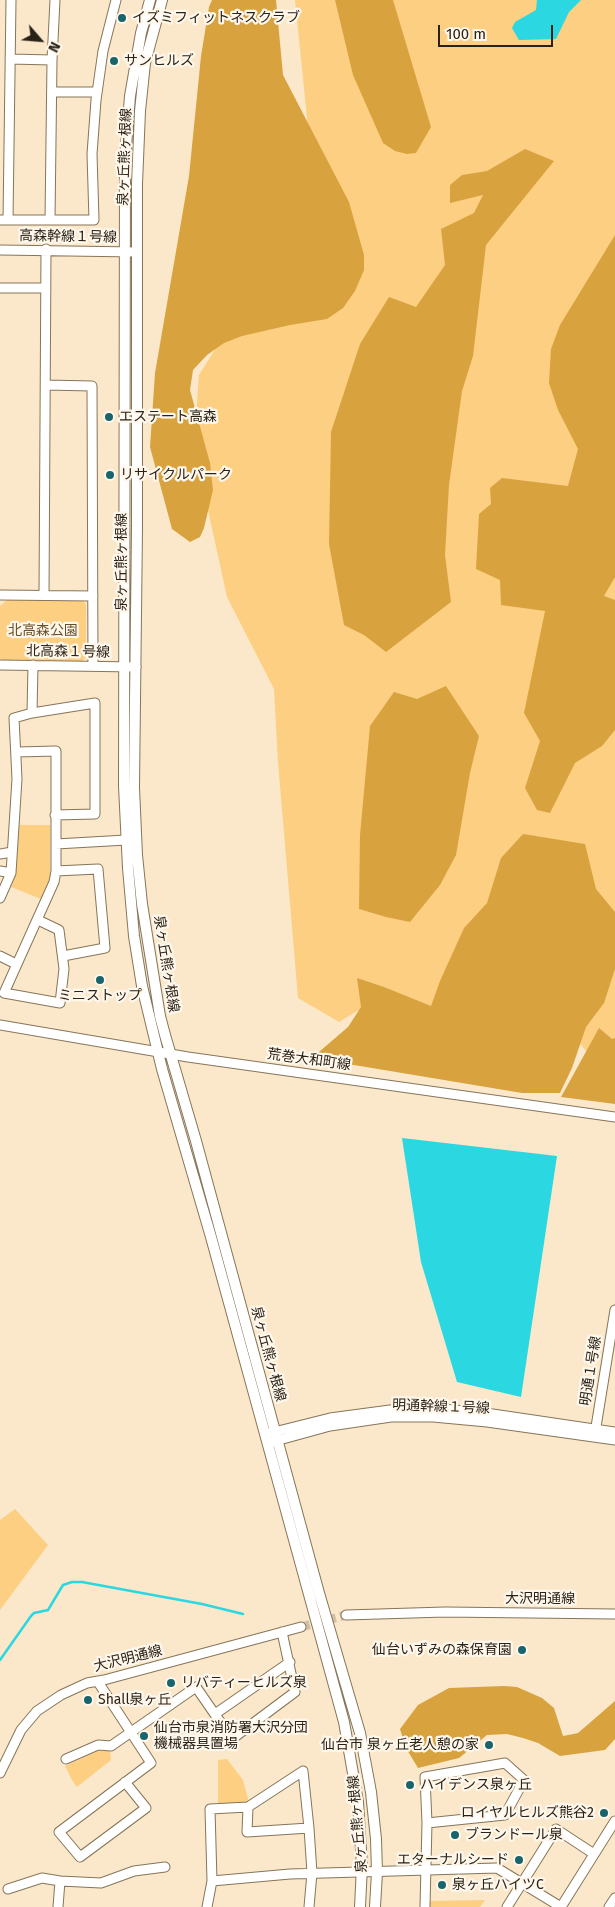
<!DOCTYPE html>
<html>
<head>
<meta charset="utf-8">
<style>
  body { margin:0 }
  #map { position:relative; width:615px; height:1907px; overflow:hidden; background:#fbe8ca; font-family:"Fira Sans",sans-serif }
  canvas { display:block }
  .north { position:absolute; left:15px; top:15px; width:50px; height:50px; -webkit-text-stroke:4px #fff7eb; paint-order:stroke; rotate:117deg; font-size:14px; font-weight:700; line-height:20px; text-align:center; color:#292217 }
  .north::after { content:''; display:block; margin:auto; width:18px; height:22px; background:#292217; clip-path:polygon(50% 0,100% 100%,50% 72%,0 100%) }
  .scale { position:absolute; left:438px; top:25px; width:115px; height:22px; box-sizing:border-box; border:2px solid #292217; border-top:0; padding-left:6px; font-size:15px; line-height:18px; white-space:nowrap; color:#292217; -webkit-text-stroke:4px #fff7eb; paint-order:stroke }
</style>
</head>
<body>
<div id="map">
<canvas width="615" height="1907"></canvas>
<div class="north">N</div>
<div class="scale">100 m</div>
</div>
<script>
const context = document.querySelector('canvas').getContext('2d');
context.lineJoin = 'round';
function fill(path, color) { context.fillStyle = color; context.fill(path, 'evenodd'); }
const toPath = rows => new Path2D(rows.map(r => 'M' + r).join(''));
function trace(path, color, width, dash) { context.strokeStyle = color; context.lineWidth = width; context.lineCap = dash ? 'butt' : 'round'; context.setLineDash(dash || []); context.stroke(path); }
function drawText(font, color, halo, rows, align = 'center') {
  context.font = font + ' "Fira Sans","Noto Sans JP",sans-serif'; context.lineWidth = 4.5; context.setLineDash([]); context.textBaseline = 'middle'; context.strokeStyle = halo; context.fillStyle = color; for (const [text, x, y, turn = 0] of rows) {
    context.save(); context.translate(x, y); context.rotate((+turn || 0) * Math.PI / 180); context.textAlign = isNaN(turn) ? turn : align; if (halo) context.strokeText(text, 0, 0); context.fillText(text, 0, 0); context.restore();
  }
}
const green = toPath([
  [295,0,615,0,615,1046,591,1057,570,1031,375,1000,339,1022,298,998,278,762,274,689,227,597,194,446,199,375,250,294,317,216],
  [7,600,82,600,86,604,86,657,82,662,4,662,0,658,0,606],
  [18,825,50,825,50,878,41,899,11,887,15,876],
  [15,1509,48,1545,0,1610,0,1520],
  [98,1751,110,1751,111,1760,77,1787,72,1780,65,1766],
  [227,1759,243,1780,249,1802,218,1804,218,1760],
  [485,1900,480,1907,430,1907,430,1901]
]);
const forest = toPath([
  [212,0,276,0,283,75,349,202,364,255,364,270,355,291,343,308,327,319,290,325,242,336,224,343,207,355,193,370,190,390,210,463,213,490,204,528,200,537,190,542,172,529,150,447,155,373,189,176,201,56,209,7],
  [335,0,393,0,431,127,416,153,407,154,395,151,383,143,353,75],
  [525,149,554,161,486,245,473,356,462,391,449,485,445,555,451,602,386,652,364,635,344,625,329,544,331,432,360,344,389,297,416,307,445,265,441,229,474,213,483,195,450,203,450,185,462,175,487,171],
  [615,235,615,577,604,596,615,600,615,730,602,746,575,763,550,813,537,810,525,788,540,741,524,713,545,611,501,605,500,580,476,569,479,514,491,504,490,488,502,478,568,486,578,449,558,410,549,383,551,349,560,325],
  [446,686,479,736,470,773,456,855,440,885,410,922,386,917,359,909,360,835,370,726,394,692,417,699],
  [523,834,585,844,596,889,615,912,615,969,604,1003,586,1027,572,1068,560,1093,522,1093,312,1058,348,1027,361,1007,357,978,384,987,431,1006,440,981,464,928,487,903,501,858],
  [599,1028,612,1039,615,1038,615,1104,561,1097],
  [504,1686,517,1687,542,1698,554,1708,563,1736,578,1733,615,1701,615,1739,605,1750,560,1756,538,1743,523,1738,507,1734,487,1735,459,1758,418,1768,406,1748,400,1729,418,1705,449,1688]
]);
const water = toPath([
  [537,0,581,0,569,12,556,39,519,40,512,28,515,22,536,10],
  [402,1138,557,1156,521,1397,457,1382,421,1262]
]);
const stream = toPath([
  [0,1660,31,1616,34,1613,48,1610,63,1585,72,1582,82,1582,202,1604,243,1614]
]);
const minorTunnel = toPath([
  [301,1627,346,1615]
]);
const minor = toPath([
  [10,59,52,60],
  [52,92,97,92],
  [0,220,94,220,92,154,96,100,103,51,116,0],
  [8,220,11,0],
  [50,220,52,60,55,0],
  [0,250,136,252],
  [0,288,46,288],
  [46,385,92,386,93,666],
  [0,595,93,596],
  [44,595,46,249],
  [0,665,136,667],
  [32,713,95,703,95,814,55,815],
  [17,752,56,751,56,844,126,840],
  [56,844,56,871],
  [0,854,12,852],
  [0,871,11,873,17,779,14,718,32,713,33,665],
  [0,898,11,873],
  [38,920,59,930,64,969,60,1003,4,993,54,882,56,871,98,869,105,948,63,956],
  [0,956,16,964],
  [0,1025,188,1057,615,1117],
  [270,1433,330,1418,390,1410,433,1408,486,1413,615,1432],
  [595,1433,615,1310],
  [272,1442,330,1426,391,1417,433,1417,487,1422,615,1440],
  [346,1615,445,1612,615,1614],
  [98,1682,151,1763,59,1832,80,1857,146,1808,125,1782],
  [215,1714,290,1662],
  [66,1759,98,1745,111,1746,196,1687,232,1739,295,1692,282,1632],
  [0,1773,21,1730,37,1711,61,1695,87,1683,104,1680,301,1627],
  [248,1807,303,1771,309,1828],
  [212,1881,290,1874,497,1868,561,1907],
  [8,1889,42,1878,60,1881],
  [58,1907,60,1881,101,1883,134,1871,165,1867],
  [207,1907,212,1881,210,1809,248,1807,247,1832,309,1828,312,1873,309,1907],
  [425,1907,427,1823,425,1777,505,1763,524,1780,505,1815,427,1823],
  [507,1907,556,1829,594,1854],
  [561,1907,615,1821],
  [609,1907,615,1898]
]);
const major = toPath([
  [150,0,141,33,130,96,125,159,124,786,128,868,134,936,142,986,162,1069,211,1237,344,1722,358,1802,362,1866,360,1907],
  [162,0,145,63,140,111,137,184,137,527,134,788,137,855,142,904,160,1016,165,1035,196,1141,319,1593,360,1733,371,1792,376,1839,377,1872,375,1907]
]);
const markers = [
  [122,18,5,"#17656a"],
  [114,61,5,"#17656a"],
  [109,417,5,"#17656a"],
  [110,475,5,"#17656a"],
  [100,980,5,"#17656a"],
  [522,1650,5,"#17656a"],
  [171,1683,5,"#17656a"],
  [88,1700,5,"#17656a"],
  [144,1736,5,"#17656a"],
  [489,1745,5,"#17656a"],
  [410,1785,5,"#17656a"],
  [604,1813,5,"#17656a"],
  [455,1835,5,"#17656a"],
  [519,1860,5,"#17656a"],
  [442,1885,5,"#17656a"]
];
const poiNames = [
  ["イズミフィットネスクラブ",132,18],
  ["サンヒルズ",124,61],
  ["エステート高森",119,417],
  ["リサイクルパーク",120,475],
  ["ミニストップ",100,996,"center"],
  ["仙台いずみの森保育園",512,1650,"right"],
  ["リバティーヒルズ泉",181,1683],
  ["Shall泉ヶ丘",98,1700],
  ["仙台市泉消防署大沢分団",154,1728],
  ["機械器具置場",154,1744],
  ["仙台市 泉ヶ丘老人憩の家",479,1745,"right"],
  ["ハイデンス泉ヶ丘",420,1785],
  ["ロイヤルヒルズ熊谷2",594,1813,"right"],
  ["ブランドール泉",465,1835],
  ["エターナルシード",509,1860,"right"],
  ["泉ヶ丘ハイツC",452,1885]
];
const streetNames = [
  ["泉ヶ丘熊ヶ根線",125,157,-88],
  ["高森幹線１号線",68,237,1],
  ["泉ヶ丘熊ヶ根線",122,562,-90],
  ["北高森１号線",68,652,1],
  ["泉ヶ丘熊ヶ根線",166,964,81],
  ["荒巻大和町線",309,1060,8],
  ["泉ヶ丘熊ヶ根線",268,1354,75],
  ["明通１号線",591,1371,-81],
  ["明通幹線１号線",441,1407,2],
  ["大沢明通線",540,1599],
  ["大沢明通線",128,1659,-14],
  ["泉ヶ丘熊ヶ根線",358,1824,-95]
];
const parkNames = [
  ["北高森公園",43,631]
];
fill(green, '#fccf82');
fill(forest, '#d8a33f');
fill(water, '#2bd7e1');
trace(stream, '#2bd7e1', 2.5);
trace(minorTunnel, '#d1c0a6', 9, [9, 4.5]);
trace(minor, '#867559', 11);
trace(major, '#867559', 12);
trace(minor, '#fff', 9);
trace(major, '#fff', 10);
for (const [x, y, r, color] of markers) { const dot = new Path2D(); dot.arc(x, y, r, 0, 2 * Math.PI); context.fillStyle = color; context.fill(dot); trace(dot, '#fff7eb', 2); }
drawText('14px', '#292217', '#fff7eb', poiNames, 'left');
drawText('14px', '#292217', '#fff7eb', streetNames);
drawText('14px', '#68512a', '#fff7eb', parkNames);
</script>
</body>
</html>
